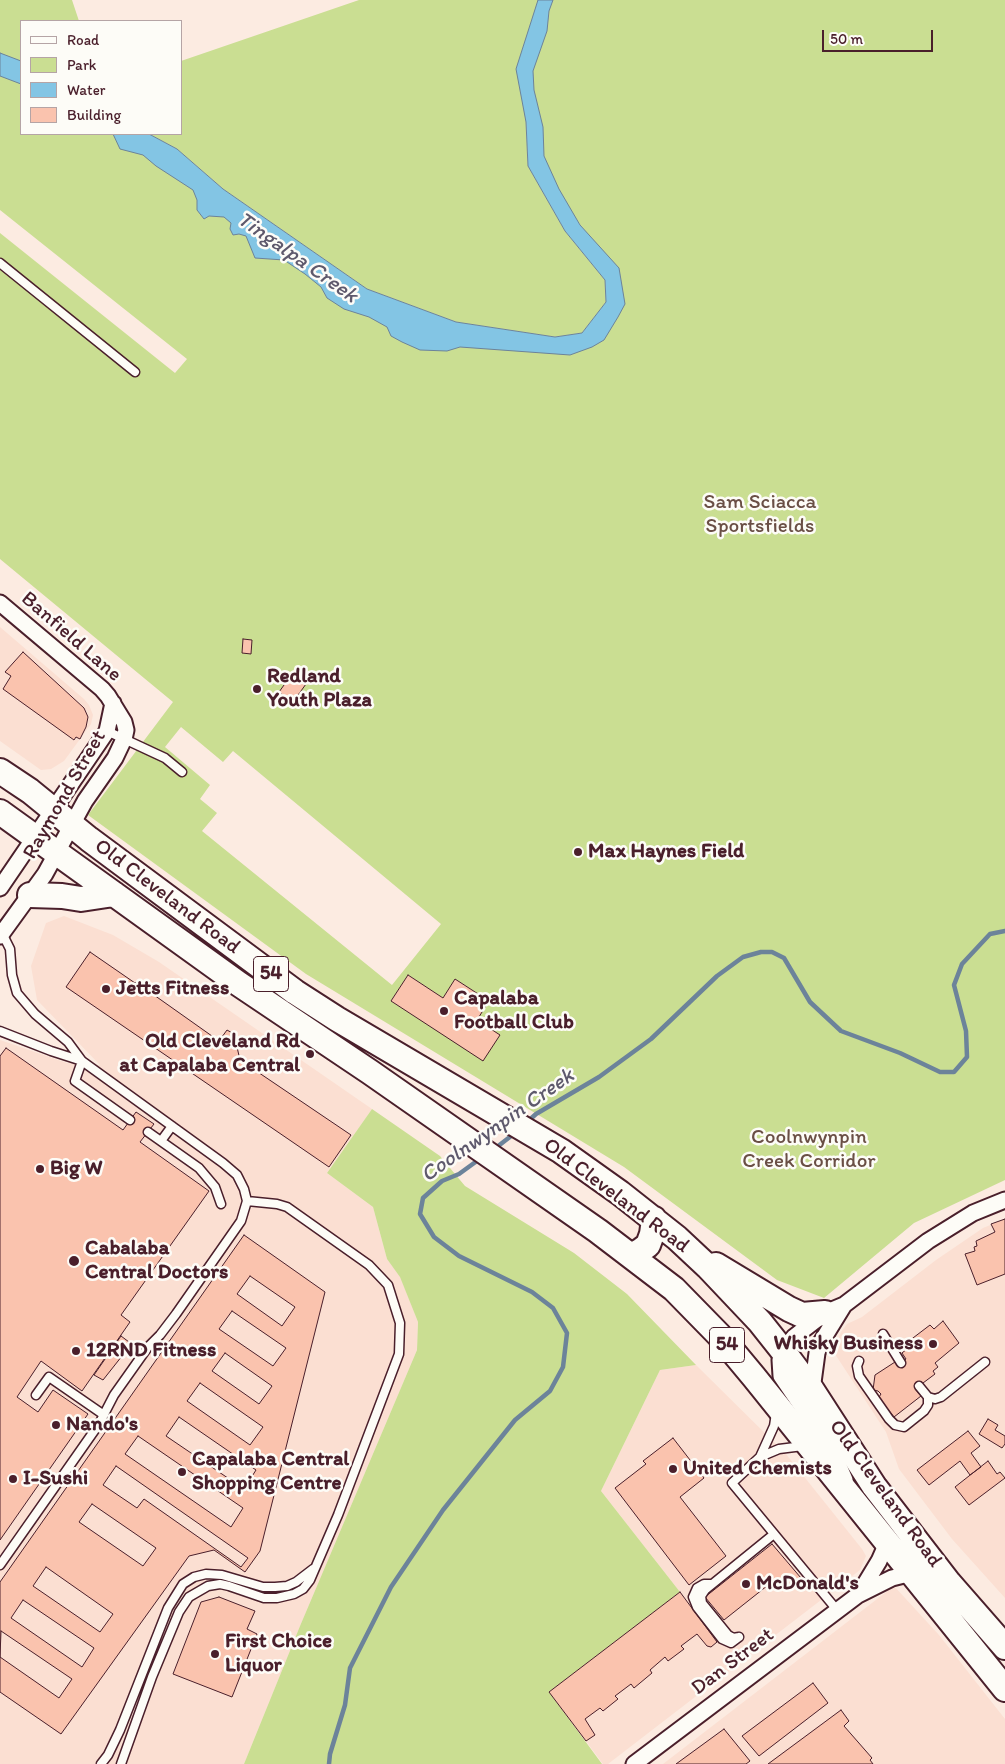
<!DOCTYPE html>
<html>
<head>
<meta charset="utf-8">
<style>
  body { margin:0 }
  #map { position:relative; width:1005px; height:1764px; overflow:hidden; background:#fcebe1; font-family:Itim,sans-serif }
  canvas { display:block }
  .legend { position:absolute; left:20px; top:20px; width:162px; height:115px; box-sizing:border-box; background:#fdfcf7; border:1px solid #b5a4a5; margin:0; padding:6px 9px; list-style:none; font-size:15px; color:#4a1f2b }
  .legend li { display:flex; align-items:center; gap:10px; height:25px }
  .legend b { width:25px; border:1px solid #b5a4a5 }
  .scale { position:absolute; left:822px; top:30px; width:111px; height:22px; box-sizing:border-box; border:2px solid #4a1f2b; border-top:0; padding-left:6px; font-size:15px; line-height:18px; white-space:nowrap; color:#4a1f2b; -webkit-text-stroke:4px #fdfcf7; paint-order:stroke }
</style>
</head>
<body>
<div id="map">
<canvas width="1005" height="1764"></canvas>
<ul class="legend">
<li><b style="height:6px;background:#fdfcf7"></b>Road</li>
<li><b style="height:14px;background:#cade92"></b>Park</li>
<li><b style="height:14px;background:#83c5e4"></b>Water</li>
<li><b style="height:14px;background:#fac3ae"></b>Building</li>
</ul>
<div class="scale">50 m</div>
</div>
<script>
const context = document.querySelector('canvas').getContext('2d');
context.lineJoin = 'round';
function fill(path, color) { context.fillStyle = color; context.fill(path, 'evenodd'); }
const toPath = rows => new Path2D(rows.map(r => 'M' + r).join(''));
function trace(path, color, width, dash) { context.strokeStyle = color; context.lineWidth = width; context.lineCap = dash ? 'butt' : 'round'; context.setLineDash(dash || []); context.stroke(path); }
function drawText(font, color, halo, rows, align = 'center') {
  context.font = font + ' Itim,sans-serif'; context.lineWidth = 5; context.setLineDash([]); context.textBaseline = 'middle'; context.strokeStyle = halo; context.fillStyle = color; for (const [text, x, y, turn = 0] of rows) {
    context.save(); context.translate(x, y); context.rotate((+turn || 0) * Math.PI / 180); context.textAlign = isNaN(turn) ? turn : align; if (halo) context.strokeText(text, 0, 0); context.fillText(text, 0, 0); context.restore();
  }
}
const built = toPath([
  [0,627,84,699,89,705,93,715,91,724,64,761,51,769,41,770,0,741],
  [64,916,113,935,159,962,372,1109,327,1173,373,1207,387,1259,400,1276,418,1322,417,1350,300,1626,244,1764,0,1764,0,1040,67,1063,100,1065,37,1000,31,966,46,923],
  [1005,1219,1005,1598,952,1539,899,1469,886,1432,833,1351,841,1332,847,1324,862,1317,936,1260,983,1228],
  [696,1365,786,1454,862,1549,866,1556,860,1570,608,1764,603,1764,549,1692,680,1592,601,1491,660,1370],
  [894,1586,939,1635,1005,1719,1005,1764,663,1764]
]);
const green = toPath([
  [0,0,72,0,79,21,21,21,21,134,126,134,296,261,459,338,590,338,615,304,614,273,536,162,522,74,544,0,1005,0,1005,1180,914,1223,824,1298,777,1280,624,1167,306,974,88,815,173,702,0,559,0,233,175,373,187,359,0,210],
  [181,727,223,762,233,751,441,924,392,985,202,831,217,813,200,799,210,785,165,747],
  [408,975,443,998,455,979,489,1001,477,1020,483,1060,391,1001],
  [359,0,538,0,526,122,528,166,565,231,605,280,606,302,582,333,555,337,456,322,367,289,223,189,177,149,149,134,181,134,181,61],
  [372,1109,440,1156,465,1186,574,1253,627,1294,696,1365,660,1370,601,1491,680,1592,549,1692,602,1764,244,1764,300,1626,417,1350,418,1322,400,1277,387,1259,373,1207,327,1173]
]);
const water = toPath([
  [538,0,553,0,549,11,547,31,533,71,534,90,543,127,544,156,559,189,580,225,619,268,625,304,618,317,604,340,592,347,570,355,460,347,447,351,420,350,402,342,391,336,387,327,369,317,344,309,327,298,321,287,305,274,284,260,255,258,246,236,239,234,233,235,230,229,231,223,224,217,209,216,204,219,197,210,197,200,193,190,156,166,143,155,120,149,113,134,149,134,177,149,223,189,367,289,456,322,555,337,582,333,606,302,605,280,565,231,528,166,526,122,516,69,538,0],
  [0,53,21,61,21,84,0,76,0,53]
]);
const stream = toPath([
  [526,1123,536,1114,599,1077,651,1039,717,976,743,957,761,952,772,952,784,958,810,1002,841,1031,900,1053,940,1072,954,1072,967,1057,966,1031,954,985,962,964,990,934,1005,931],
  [493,1150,515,1133],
  [329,1764,330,1754,345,1705,350,1668,391,1587,443,1510,515,1420,550,1391,563,1367,567,1333,553,1308,532,1292,459,1256,434,1237,420,1214,423,1198,442,1181,459,1174,481,1158]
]);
const building = toPath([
  [243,639,252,640,251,654,242,653,243,639],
  [23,652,84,708,88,717,86,727,80,739,76,737,74,740,3,689,11,676,5,672,23,652],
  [292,674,306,684,293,702,279,692,292,674],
  [90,952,135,983,138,980,155,992,154,995,219,1041,227,1030,234,1034,240,1060,351,1135,329,1167,66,987,90,952],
  [408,975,443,998,455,979,489,1001,477,1020,500,1035,483,1061,391,1001,408,975],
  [6,1048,123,1130,136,1112,154,1124,140,1142,209,1191,121,1315,130,1322,82,1391,41,1361,17,1397,38,1412,53,1390,88,1414,0,1540,0,1056,6,1048],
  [1005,1219,1005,1274,977,1285,965,1254,975,1251,974,1247,977,1246,976,1241,995,1232,991,1224,1005,1219],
  [244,1235,325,1292,260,1551,245,1572,214,1550,189,1556,61,1734,0,1692,0,1582,244,1235],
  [250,1276,295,1307,282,1326,237,1294,250,1276],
  [232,1311,286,1348,273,1366,219,1329,232,1311],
  [943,1321,959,1343,935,1363,938,1367,933,1371,935,1374,915,1389,921,1396,894,1417,886,1407,883,1410,877,1402,880,1399,879,1397,881,1394,878,1391,873,1390,875,1375,895,1362,898,1365,906,1359,902,1353,912,1345,909,1341,930,1325,934,1329,943,1321],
  [121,1336,129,1342,120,1355,122,1356,103,1380,94,1375,121,1336],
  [225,1353,272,1386,259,1404,212,1371,225,1353],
  [200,1383,263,1427,250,1445,187,1401,200,1383],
  [179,1417,256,1470,244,1489,166,1436,179,1417],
  [988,1419,998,1425,995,1430,1005,1436,1005,1444,1002,1448,979,1434,988,1419],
  [968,1431,980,1446,971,1453,981,1467,970,1475,960,1461,929,1485,917,1470,968,1431],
  [138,1436,243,1508,231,1527,125,1454,138,1436],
  [673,1438,704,1478,680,1497,726,1556,689,1585,615,1488,646,1464,643,1461,673,1438],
  [988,1461,997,1474,1000,1472,1005,1478,969,1505,955,1487,988,1461],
  [116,1466,248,1558,241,1567,144,1499,137,1508,103,1485,116,1466],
  [92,1504,156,1548,143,1566,79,1522,92,1504],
  [772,1544,801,1578,787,1590,777,1578,724,1620,705,1597,772,1544],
  [46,1567,113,1614,100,1632,33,1586,46,1567],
  [680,1592,717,1642,711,1647,707,1646,697,1634,681,1646,684,1649,668,1661,665,1657,650,1670,652,1673,634,1688,631,1684,615,1696,618,1699,603,1711,600,1708,585,1719,595,1735,586,1741,549,1692,680,1592],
  [219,1597,255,1611,247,1629,257,1634,232,1697,173,1674,201,1602,219,1597],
  [23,1600,94,1648,82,1667,11,1618,23,1600],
  [1,1631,72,1679,59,1698,0,1657,1,1631],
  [813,1683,828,1703,759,1756,742,1736,813,1683],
  [841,1710,849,1721,844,1726,872,1758,870,1760,873,1764,768,1764,841,1710],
  [724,1729,750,1761,746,1764,676,1764,724,1729]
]);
const lane = toPath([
  [0,263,135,372],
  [107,731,165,758,182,772],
  [2,933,10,949,12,975,17,993,35,1014,68,1042,82,1061],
  [0,1031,51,1051,82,1061,223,1163,237,1175,244,1189,247,1201,241,1221,176,1314,160,1335,148,1347,114,1395,99,1424,0,1565],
  [82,1061,75,1081,130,1120],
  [148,1132,199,1168,215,1187,221,1204],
  [161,1141,172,1126],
  [883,1334,901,1363],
  [859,1361,857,1366,859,1376,889,1419,895,1425,904,1427,924,1411,928,1405,928,1397],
  [919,1386,928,1397,935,1399,941,1397,985,1362],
  [36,1395,49,1377,104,1415],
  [803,1446,779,1449,760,1457,732,1483,837,1610],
  [760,1457,774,1426,776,1413],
  [712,1584,704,1584,697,1588,693,1597,697,1607,722,1639,731,1643,739,1637],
  [739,1637,733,1638,728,1635,702,1603,701,1596,705,1590,774,1534],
  [101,1764,108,1755,120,1730,168,1608,183,1584,194,1577,206,1574,222,1575,263,1587,275,1587,287,1586,296,1582,313,1569],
  [121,1764,152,1677,179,1612,189,1597,208,1586,220,1584,229,1586,264,1598,277,1598,294,1594,303,1589,310,1580,338,1515,399,1354,400,1323,388,1285,369,1265,287,1207,277,1204,247,1201]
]);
const street = toPath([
  [0,603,102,689,108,696,124,722,126,730,124,739,115,758,85,801,45,874,0,936],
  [0,888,107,731,113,703],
  [812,1390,817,1353,820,1344,844,1305],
  [845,1480,833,1452,781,1376,780,1360,783,1351,794,1337,825,1313,844,1305,928,1241,973,1213,1005,1200],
  [859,1594,879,1561,887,1543],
  [634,1764,858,1595,892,1578,912,1573]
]);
const primary = toPath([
  [0,771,30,791,89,839,295,992,337,1019,561,1151,620,1193,677,1238,708,1267,760,1322,783,1351,812,1390,874,1486,949,1583,1005,1647],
  [0,812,239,984,370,1072,598,1231,674,1289,719,1335,754,1377,1005,1689],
  [30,895,62,896,81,899,114,894],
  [631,1256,640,1251,648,1245,652,1234,654,1219],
  [716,1265,789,1309,802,1315,825,1313]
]);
const markers = [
  [257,689,5,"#4a1f2b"],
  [578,852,5,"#4a1f2b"],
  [106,989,5,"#4a1f2b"],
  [444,1011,5,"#4a1f2b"],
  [310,1054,5,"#4a1f2b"],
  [40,1169,5,"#4a1f2b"],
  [74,1261,6,"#4a1f2b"],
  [933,1344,5,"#4a1f2b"],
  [76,1351,5,"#4a1f2b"],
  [56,1425,5,"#4a1f2b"],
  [673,1469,5,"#4a1f2b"],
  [182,1472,5,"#4a1f2b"],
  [13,1479,5,"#4a1f2b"],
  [746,1584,5,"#4a1f2b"],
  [215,1654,5,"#4a1f2b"]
];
const shields = [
  [271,974,35],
  [727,1345,35]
];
const shieldNames = [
  ["54",271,974],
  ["54",727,1345]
];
const parkNames = [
  ["Sam Sciacca",760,503],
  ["Sportsfields",760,527],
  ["Coolnwynpin",809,1138],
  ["Creek Corridor",809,1162]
];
const streetNames = [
  ["Banfield Lane",71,637,41],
  ["Raymond Street",65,795,-60],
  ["Old Cleveland Road",167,897,37],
  ["Old Cleveland Road",616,1196,37],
  ["Old Cleveland Road",885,1494,54],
  ["Dan Street",733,1662,-37]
];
const poiNames = [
  ["Redland",267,677],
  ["Youth Plaza",267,701],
  ["Max Haynes Field",588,852],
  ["Jetts Fitness",116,989],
  ["Capalaba",454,999],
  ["Football Club",454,1023],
  ["Old Cleveland Rd",300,1042,"right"],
  ["at Capalaba Central",300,1066,"right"],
  ["Big W",50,1169],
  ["Cabalaba",85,1249],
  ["Central Doctors",85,1273],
  ["Whisky Business",923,1344,"right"],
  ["12RND Fitness",86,1351],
  ["Nando's",66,1425],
  ["Capalaba Central",192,1460],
  ["Shopping Centre",192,1484],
  ["United Chemists",683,1469],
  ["I-Sushi",23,1479],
  ["McDonald's",756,1584],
  ["First Choice",225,1642],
  ["Liquor",225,1666]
];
const waterNames = [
  ["Tingalpa Creek",297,258,35],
  ["Coolnwynpin Creek",498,1126,-35]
];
fill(built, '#fbdfd2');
fill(green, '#cade92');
fill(water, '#83c5e4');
trace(water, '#6c839a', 1);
trace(stream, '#6c839a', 4.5);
fill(building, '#fac3ae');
trace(building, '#4a1f2b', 1);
trace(lane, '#4a1f2b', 11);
trace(street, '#4a1f2b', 19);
trace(primary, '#4a1f2b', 28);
trace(lane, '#fdfcf7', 8);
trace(street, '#fdfcf7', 15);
trace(primary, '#fdfcf7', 24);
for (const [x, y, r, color] of markers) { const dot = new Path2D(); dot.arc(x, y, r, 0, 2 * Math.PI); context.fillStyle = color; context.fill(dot); trace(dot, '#fdfcf7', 2); }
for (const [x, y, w] of shields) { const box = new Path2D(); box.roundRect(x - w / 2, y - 17.5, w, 35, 4); context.fillStyle = '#fdfcf7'; context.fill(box); trace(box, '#4a1f2b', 1); }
drawText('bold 20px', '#4a1f2b', null, shieldNames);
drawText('21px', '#6a4f45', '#fdfcf7', parkNames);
drawText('21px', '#4a1f2b', '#fdfcf7', streetNames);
drawText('bold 21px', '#4a1f2b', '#fdfcf7', poiNames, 'left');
drawText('italic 22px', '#5e596c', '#fdfcf7', waterNames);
</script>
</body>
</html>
